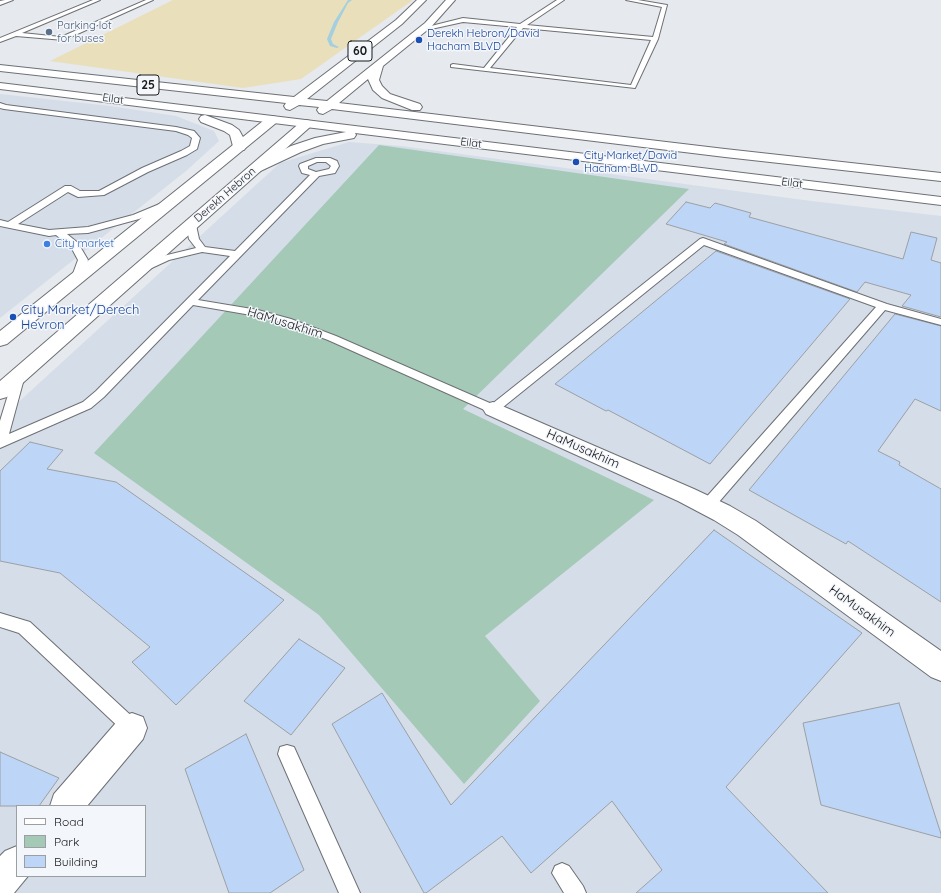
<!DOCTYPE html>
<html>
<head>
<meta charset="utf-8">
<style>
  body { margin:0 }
  #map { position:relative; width:941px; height:893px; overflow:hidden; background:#e6e9ed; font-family:Quicksand,sans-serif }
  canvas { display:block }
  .legend { position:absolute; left:16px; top:805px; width:130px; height:72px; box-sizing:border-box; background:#f3f6fb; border:1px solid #9c9ea1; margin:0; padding:5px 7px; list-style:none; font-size:12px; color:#191a1b }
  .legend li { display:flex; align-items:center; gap:8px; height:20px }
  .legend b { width:20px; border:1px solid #9c9ea1 }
</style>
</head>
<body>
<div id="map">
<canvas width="941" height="893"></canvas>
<ul class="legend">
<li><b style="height:5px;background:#fff"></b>Road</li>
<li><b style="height:11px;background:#a4c9b7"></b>Park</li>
<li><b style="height:11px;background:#bdd5f6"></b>Building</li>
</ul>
</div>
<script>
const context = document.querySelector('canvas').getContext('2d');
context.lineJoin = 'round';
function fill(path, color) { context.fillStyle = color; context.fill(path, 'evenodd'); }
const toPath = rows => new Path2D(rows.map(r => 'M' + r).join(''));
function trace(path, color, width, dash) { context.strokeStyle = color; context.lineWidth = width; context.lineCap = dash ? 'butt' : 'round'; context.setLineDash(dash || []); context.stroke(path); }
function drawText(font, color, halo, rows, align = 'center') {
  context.font = font + ' Quicksand,sans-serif'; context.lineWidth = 3; context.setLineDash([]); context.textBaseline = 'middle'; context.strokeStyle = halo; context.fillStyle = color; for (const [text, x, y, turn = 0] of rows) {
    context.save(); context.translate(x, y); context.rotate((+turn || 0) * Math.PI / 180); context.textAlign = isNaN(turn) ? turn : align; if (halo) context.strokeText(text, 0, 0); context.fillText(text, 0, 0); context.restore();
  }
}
const built = toPath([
  [0,94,110,106,176,116,214,131,219,141,186,171,0,318],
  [349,142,401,146,811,201,941,216,941,893,0,893,0,419,280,163],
  [17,806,145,806,145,876,17,876]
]);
const green = toPath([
  [379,145,689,189,463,409,654,500,485,636,540,701,464,784,319,615,94,453]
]);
const sand = toPath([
  [173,0,413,0,301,79,243,88,50,61]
]);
const stream = toPath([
  [348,0,352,0,348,3,338,22,331,39,333,44,339,47,337,48,330,46,327,39,334,22,348,0]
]);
const building = toPath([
  [686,202,710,208,715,203,751,213,749,217,903,259,911,232,937,238,931,260,941,263,941,317,902,306,911,295,865,282,857,292,724,244,727,242,666,224,686,202],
  [716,251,850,299,710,464,608,410,606,411,555,384,716,251],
  [895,314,941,326,941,411,915,399,878,451,900,462,899,465,941,489,941,602,848,541,846,544,749,490,895,314],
  [30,442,63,450,47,469,116,482,284,600,176,705,132,662,150,647,60,573,0,561,0,471,30,442],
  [714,530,862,633,726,787,828,893,636,893,662,870,612,801,531,873,502,836,426,893,424,893,332,724,382,693,451,805,714,530],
  [299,639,345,668,291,735,244,701,299,639],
  [899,703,941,834,941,838,821,805,803,723,899,703],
  [246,734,304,870,270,893,229,893,185,769,246,734],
  [0,752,59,778,39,806,0,806,0,752]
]);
const lane = toPath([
  [5,0,13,0,0,5,0,1,5,0],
  [93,0,100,0,22,33,61,37,146,0,153,0,64,40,16,36,0,42,0,38,93,0],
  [557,0,564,0,527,25,653,37,662,7,626,0,638,0,667,5,658,39,635,88,451,67,451,65,453,64,484,68,517,27,463,22,422,31,419,29,463,18,520,24,557,0],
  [523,28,651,40,631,85,490,68,523,28],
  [0,103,6,105,176,127,194,131,200,138,197,149,187,155,148,172,104,195,78,197,68,192,18,224,49,230,88,227,133,215,162,203,168,203,169,205,168,207,139,219,88,233,67,234,78,243,88,260,81,279,76,282,71,279,78,260,71,247,56,235,49,236,0,226,0,220,8,222,65,186,71,186,80,191,99,191,142,168,181,151,190,146,192,138,188,135,176,131,4,109,0,108,0,103],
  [316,158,330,158,337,161,339,166,335,173,319,176,198,300,258,310,291,319,336,336,492,404,700,239,703,238,887,304,941,319,941,325,885,310,712,510,707,511,702,510,700,506,702,502,876,307,704,245,497,412,493,413,489,412,328,340,283,323,257,316,193,305,104,397,91,408,0,448,0,421,15,372,19,371,23,372,25,375,9,434,83,402,96,391,230,256,202,252,169,260,143,272,140,271,138,269,140,267,163,256,196,248,189,239,186,225,191,222,196,225,199,239,205,247,235,251,310,175,302,173,299,166,300,164,316,158],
  [317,162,326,162,331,166,329,169,316,172,308,169,308,166,317,162],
  [0,613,30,622,138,722,141,728,138,734,132,737,126,734,19,633,0,627,0,613],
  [287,745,294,747,360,893,339,893,278,754,280,747,287,745],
  [562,863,569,866,583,886,586,893,564,893,552,873,555,866,562,863]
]);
const street = toPath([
  [493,402,694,489,730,506,756,521,941,651,941,681,931,677,738,535,714,520,678,501,486,414,483,409,486,404,493,402],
  [132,713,143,717,147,728,143,739,87,806,50,806,54,794,121,717,132,713],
  [17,846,17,876,28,876,14,893,0,893,0,856,5,851,17,846]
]);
const secondary = toPath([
  [272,116,276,117,278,120,276,123,7,344,0,346,0,331,268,117,272,116],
  [306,120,310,121,312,124,310,127,7,397,0,399,0,381,302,121,306,120]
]);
const highway = toPath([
  [417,0,426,0,402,24,307,99,327,101,425,23,446,0,455,0,431,27,383,66,379,80,382,86,390,94,420,104,422,107,420,110,412,110,382,98,373,90,368,79,339,103,725,149,941,173,941,181,725,157,332,109,323,114,319,113,317,110,319,107,299,105,290,110,286,109,284,106,286,103,0,71,0,65,294,97,396,20,417,0],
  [0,83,941,197,941,205,355,133,356,135,354,138,323,144,301,152,254,174,249,173,247,170,249,167,291,146,315,138,346,132,0,89,0,83],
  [205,115,232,125,239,130,244,139,246,147,244,150,234,150,230,135,224,131,201,122,199,119,201,116,205,115]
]);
const markers = [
  [49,32,4,"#5c6f8a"],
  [419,40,4,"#1a4fb4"],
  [576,162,4,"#1a4fb4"],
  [47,244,4,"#3f7fe0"],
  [13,317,4,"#1a4fb4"]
];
const farServicenames = [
  ["Parking lot",57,26],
  ["for buses",57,39]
];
const farTransitnames = [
  ["Derekh Hebron/David",427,34],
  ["Hacham BLVD",427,47],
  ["City Market/David",584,156],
  ["Hacham BLVD",584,169]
];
const farStreetnames = [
  ["Eilat",113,99,8],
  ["Eilat",471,143,7],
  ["Eilat",792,183,7],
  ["Derekh Hebron",225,195,-41]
];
const farShopnames = [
  ["City market",55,244]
];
const shields = [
  [360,51,24],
  [148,85,22]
];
const shieldNames = [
  ["60",360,51],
  ["25",148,85]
];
const transitNames = [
  ["City Market/Derech",21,310],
  ["Hevron",21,325]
];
const streetNames = [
  ["HaMusakhim",285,323,17],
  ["HaMusakhim",583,449,24],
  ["HaMusakhim",862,611,36]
];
fill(built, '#d5dde8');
fill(green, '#a4c9b7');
fill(sand, '#e9dfba');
fill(stream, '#a3cfe1');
fill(building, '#bdd5f6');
trace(building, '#9da0a4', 1);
trace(lane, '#6d7074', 2);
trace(street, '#6d7074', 2);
trace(secondary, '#6d7074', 2);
trace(highway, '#6d7074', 2);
fill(lane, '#fff');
fill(street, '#fff');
fill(secondary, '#fff');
fill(highway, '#fff');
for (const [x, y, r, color] of markers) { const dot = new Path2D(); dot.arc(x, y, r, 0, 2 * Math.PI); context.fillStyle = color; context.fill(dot); trace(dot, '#f3f6fb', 1.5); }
drawText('11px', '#4e5e75', '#f3f6fb', farServicenames, 'left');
drawText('11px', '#164399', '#f3f6fb', farTransitnames, 'left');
drawText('11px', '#191a1b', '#f3f6fb', farStreetnames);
drawText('11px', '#366cbe', '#f3f6fb', farShopnames, 'left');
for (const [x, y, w] of shields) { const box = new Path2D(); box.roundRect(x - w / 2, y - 10, w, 20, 3); context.fillStyle = '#f3f6fb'; context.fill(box); trace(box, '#191a1b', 1); }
drawText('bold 12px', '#191a1b', null, shieldNames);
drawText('13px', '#164399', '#f3f6fb', transitNames, 'left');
drawText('13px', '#191a1b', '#f3f6fb', streetNames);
</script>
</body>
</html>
